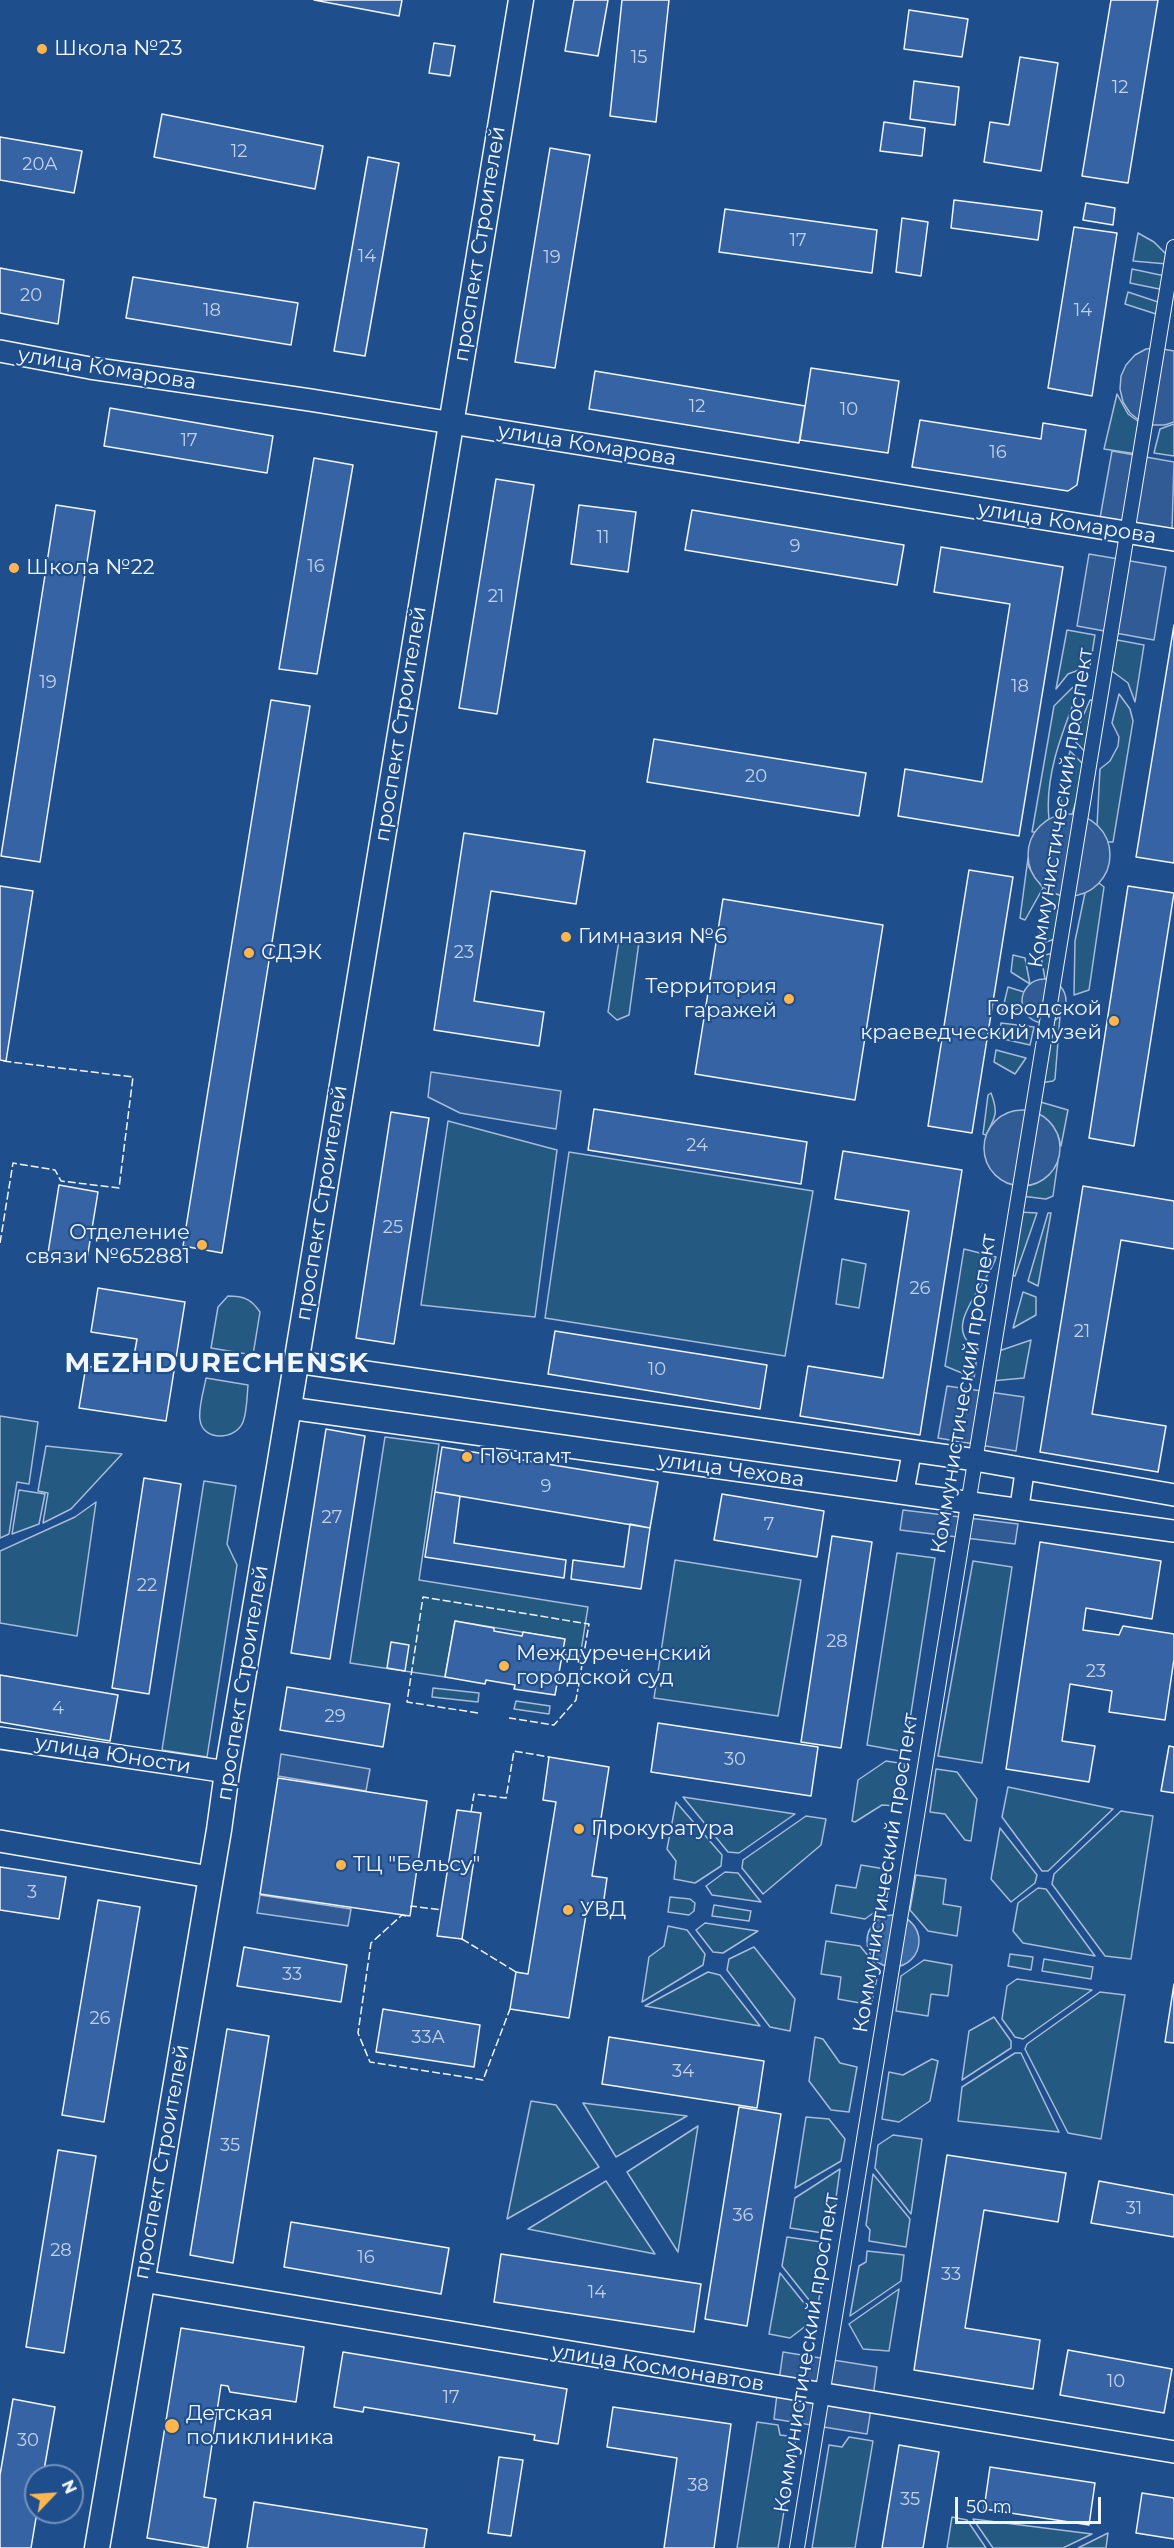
<!DOCTYPE html>
<html>
<head>
<meta charset="utf-8">
<style>
  body { margin:0 }
  #map { position:relative; width:1174px; height:2548px; overflow:hidden; background:#1f4e8c; font-family:Montserrat,sans-serif }
  canvas { display:block }
  .north { position:absolute; left:24px; top:2464px; width:60px; height:60px; box-sizing:border-box; background:#1f4e8c; border:2px solid #7391ba; border-radius:50%; rotate:65deg; font-size:16px; font-weight:700; line-height:24px; text-align:center; color:#f2f6ff }
  .north::after { content:''; display:block; margin:auto; width:21px; height:27px; background:#ffb74d; clip-path:polygon(50% 0,100% 100%,50% 72%,0 100%) }
  .scale { position:absolute; left:955px; top:2497px; width:146px; height:27px; box-sizing:border-box; border:3px solid #f2f6ff; border-top:0; padding-left:8px; font-size:18px; line-height:21px; white-space:nowrap; color:#f2f6ff; -webkit-text-stroke:4px #1f4e8c; paint-order:stroke }
</style>
</head>
<body>
<div id="map">
<canvas width="1174" height="2548"></canvas>
<div class="north">N</div>
<div class="scale">50 m</div>
</div>
<script>
const ctx = document.querySelector('canvas').getContext('2d');
ctx.lineJoin = 'round';
function fill(path, color) { ctx.fillStyle = color; ctx.fill(path, 'evenodd'); }
function strokePath(path, color, width, dash) { ctx.strokeStyle = color; ctx.lineWidth = width; ctx.lineCap = dash ? 'butt' : 'round'; ctx.setLineDash(dash || []); ctx.stroke(path); }
function label(font, color, halo, rows, align = 'center') {
  ctx.font = font + ' Montserrat,sans-serif'; ctx.lineWidth = 4.5; ctx.setLineDash([]); ctx.textBaseline = 'middle'; ctx.strokeStyle = halo; ctx.fillStyle = color; for (const [text, x, y, turn = 0] of rows) {
    ctx.save(); ctx.translate(x, y); ctx.rotate((+turn || 0) * Math.PI / 180); ctx.textAlign = isNaN(turn) ? turn : align; if (halo) ctx.strokeText(text, 0, 0); ctx.fillText(text, 0, 0); ctx.restore();
  }
}
const green = new Path2D(`
  M1138 233 1154 242 1169 257 1167 264 1133 261Z
  M1132 269 1165 276 1164 290 1130 283Z
  M1128 292 1161 303 1156 314 1125 304Z
  M1117 394 1128 414 1142 424 1137 454 1104 449Z
  M1174 424V456L1154 453 1160 429Z
  M1067 630 1095 635 1090 666 1068 674 1056 689Z
  M1112 639 1144 645 1135 702 1128 683 1108 668Z
  M1081 684C1065 726 1044 773 1049 819L1035 832H1032L1054 706 1072 688Z
  M1119 694 1130 709 1133 721 1113 842H1107L1097 826 1100 769 1110 761 1118 746 1119 737 1112 723Z
  M1090 700 1103 702 1088 755 1073 739Z
  M1070 751 1086 767 1072 815 1060 816 1062 783Z
  M1028 858 1029 867 1043 888 1025 920 1020 918Z
  M1099 883 1104 887 1089 990 1074 995 1075 941 1085 893Z
  M1048 891 1062 896V937L1039 944 1040 925Z
  M631 935 639 942 629 1015 617 1020 608 1012 619 940Z
  M1062 951 1050 979H1045L1041 956Z
  M1013 955 1025 958 1030 984 1011 972Z
  M1008 987 1024 992 1023 1007 1002 1012Z
  M1060 1016 1055 1079 1053 1081 1040 1083 1049 1022Z
  M1001 1023 1034 1027 1030 1045 999 1038Z
  M996 1050 1026 1058 1015 1074 994 1062Z
  M991 1093C999 1114 995 1117 986 1135L983 1134 988 1095Z
  M1037 1101 1068 1110 1061 1146 1058 1135 1032 1111Z
  M448 1121 557 1150 535 1317 421 1305Z
  M569 1152 813 1191 785 1356 545 1318Z
  M1058 1161 1053 1196 1046 1199 1021 1196 1020 1187C1037 1185 1050 1177 1058 1161Z
  M1019 1212 1037 1213 1015 1276 1002 1272Z
  M1048 1213H1051L1038 1286 1028 1281Z
  M964 1249 996 1257C989 1284 937 1329 978 1349L974 1378 945 1366Z
  M842 1259 866 1264 859 1308 836 1304Z
  M1023 1292 1036 1297V1315L1013 1328Z
  M228 1296C244 1296 251 1299 260 1312L253 1355 211 1348 218 1307Z
  M1031 1340 1024 1378 991 1381 996 1352Z
  M206 1378 248 1385C247 1396 247 1412 243 1422 236 1440 203 1442 200 1420 198 1408 204 1390 206 1378Z
  M0 1416 38 1422 29 1484 17 1482 9 1534 0 1538Z
  M385 1437 439 1444 419 1580 588 1607 580 1657 562 1654 564 1639 455 1621 445 1677 350 1663Z
  M46 1446 122 1454 71 1509 43 1523 48 1493 38 1491Z
  M204 1481 236 1486 227 1544 237 1565 207 1757 162 1750Z
  M19 1490 45 1494 39 1524 12 1534Z
  M96 1502 77 1636 0 1623V1551L75 1517Z
  M897 1553 935 1558 905 1752 867 1745Z
  M675 1560 801 1580 778 1716 654 1698Z
  M973 1561 1012 1567 982 1763 938 1756Z
  M433 1688 479 1693 478 1702 432 1697Z
  M516 1701 550 1706 549 1714 514 1709Z
  M886 1761 905 1764 899 1806 882 1805 855 1822 852 1821 858 1780Z
  M936 1769 957 1772 977 1799 971 1841 965 1840 945 1814 930 1812Z
  M1008 1787 1113 1809 1048 1871H1042L1002 1817Z
  M683 1797 795 1814 739 1853 728 1852Z
  M676 1802 722 1855 721 1866 695 1883 674 1879 676 1861 667 1849Z
  M1121 1811 1153 1816 1131 1959 1105 1956 1052 1884 1054 1874Z
  M806 1816 826 1819 821 1845 763 1894 742 1868 743 1860Z
  M1000 1828 1037 1875 1035 1883 1011 1902 991 1879Z
  M861 1865 891 1870 886 1904 865 1919 831 1913 836 1885 856 1888Z
  M725 1872 738 1873 761 1902 712 1895 706 1886Z
  M916 1875 946 1879 943 1904 961 1907 957 1936 928 1931 910 1910Z
  M1038 1888 1046 1889 1095 1956 1023 1943 1013 1931 1018 1903Z
  M670 1897 690 1899 695 1903 694 1911 689 1915 668 1912Z
  M714 1905 751 1911 749 1921 712 1916Z
  M705 1923 758 1931 723 1953 713 1952 696 1930Z
  M668 1926 687 1930 705 1954 703 1965 642 2002 649 1957 664 1946Z
  M826 1941 860 1946 879 1969 871 2005 838 1999 841 1977 821 1974Z
  M754 1947 795 1999 790 2031 770 2027 727 1970 729 1959Z
  M1010 1954 1033 1957 1031 1970 1008 1966Z
  M1044 1959 1093 1967 1091 1979 1042 1971Z
  M924 1960 952 1965 948 1996 931 1994 928 2016 896 2011 901 1976Z
  M708 1972 720 1975 760 2026 645 2006Z
  M1017 1979 1092 1990 1023 2039 1015 2037 1002 2019 1007 1986Z
  M1100 1992 1125 1995 1101 2139 1068 2133 1025 2049 1027 2044Z
  M994 2017 1011 2041V2048L962 2080 969 2031Z
  M815 2037 823 2039 840 2063 857 2067 849 2112 831 2110 809 2081Z
  M1015 2053H1021L1059 2132 958 2121 962 2087Z
  M932 2059 938 2061 930 2101 899 2122 882 2119 889 2072 903 2075Z
  M531 2101 556 2105 599 2167 507 2219Z
  M583 2103 687 2116 616 2157Z
  M806 2117 829 2119 845 2139 841 2161 795 2188Z
  M698 2126 678 2252 627 2172Z
  M893 2135 922 2139 911 2214 875 2168 878 2145Z
  M840 2169 833 2219 825 2222 823 2233 790 2228 795 2198Z
  M873 2174 910 2219 906 2247 869 2241 870 2230 866 2225Z
  M606 2181 655 2254 528 2229Z
  M787 2237 821 2242 819 2254 826 2259 817 2310 782 2266Z
  M867 2251 904 2255 901 2281 850 2316 859 2266 866 2262Z
  M780 2273 816 2318 790 2338 769 2334Z
  M899 2289 889 2351 863 2349 849 2324Z
  M757 2422 778 2425 780 2435 796 2437 778 2548H737Z
  M849 2437 873 2441 855 2548H812L829 2445 842 2447Z
  M952 2517 967 2520 986 2548H947Z
  M973 2519 1092 2534 1063 2548H993Z
  M1108 2533 1106 2548H1078Z`);
const parking = new Path2D(`
  M1157 348 1174 351V422L1165 425H1152L1140 421 1130 413 1123 402 1120 389 1121 376 1126 365 1135 355 1146 349Z
  M1112 451 1174 462 1172 530 1100 518Z
  M1089 554 1166 567 1154 640 1077 626Z
  M1028 855a41 41 0 1 1 82 0a41 41 0 1 1-82 0Z
  M1022 1001a22 22 0 1 1 44 0a22 22 0 1 1-44 0Z
  M431 1072 561 1091 556 1129 460 1113 428 1097Z
  M984 1148a38 38 0 1 1 76 0a38 38 0 1 1-76 0Z
  M947 1386 1024 1397 1016 1451 938 1438Z
  M903 1510 1018 1524 1015 1544 900 1530Z
  M281 1754 370 1769 366 1791 278 1776Z
  M260 1895 351 1909 348 1926 257 1913Z
  M783 2352 877 2367 873 2397 779 2381Z
  M777 2394 871 2409 867 2434 774 2419Z`);
const water = new Path2D(`
  M867 1941a26 26 0 1 1 52 0a26 26 0 1 1-52 0Z`);
const building = new Path2D(`
  M314 0H402L399 16Z
  M574 0H608L598 56 565 51Z
  M622 0H669L656 122 610 116Z
  M1111 0H1158L1128 183 1082 176Z
  M909 10 968 19 962 57 904 49Z
  M434 43 455 46 450 76 429 73Z
  M1020 57 1058 63 1041 171 984 162 990 122 1009 125Z
  M914 81 959 87 955 125 910 119Z
  M162 114 323 146 315 189 154 157Z
  M884 122 925 128 922 156 880 151Z
  M0 137 82 151 74 193 0 180Z
  M550 148 590 155 555 368 515 362Z
  M368 157 399 163 365 356 334 351Z
  M954 200 1042 211 1038 240 951 228Z
  M1086 203 1115 208 1113 225 1083 220Z
  M725 209 877 230 872 273 719 252Z
  M902 218 928 222 921 276 896 272Z
  M1074 227 1117 233 1092 396 1048 388Z
  M0 268 64 280 58 324 0 313Z
  M133 277 298 303 291 345 126 318Z
  M811 368 899 381 888 453 800 440Z
  M595 371 805 406 799 443 589 409Z
  M110 408 273 436 267 473 104 446Z
  M920 420 1041 439 1043 423 1086 430 1077 485 1068 491 912 467Z
  M314 458 353 465 317 674 279 669Z
  M496 479 534 485 497 714 459 708Z
  M56 505 95 511 40 862 1 856Z
  M579 505 636 512 628 572 571 564Z
  M692 510 904 545 897 585 685 550Z
  M941 547 1063 567 1019 836 898 816 905 769 982 782 1010 604 934 592Z
  M1174 625V863L1136 857Z
  M271 700 310 706 222 1253 183 1246Z
  M654 739 866 773 859 816 647 782Z
  M464 833 585 851 576 904 491 891 474 1001 544 1012 539 1046 434 1030Z
  M969 870 1013 877 972 1133 928 1126Z
  M0 886 33 891 6 1061 0 1060Z
  M1128 886 1174 893 1134 1146 1089 1138Z
  M723 899 883 925 855 1100 695 1074Z
  M594 1109 807 1142 801 1184 588 1150Z
  M391 1112 429 1118 394 1344 356 1338Z
  M843 1151 962 1170 920 1435 800 1416 808 1366 883 1378 909 1211 835 1199Z
  M59 1185 98 1192 87 1259 48 1253Z
  M1083 1186 1174 1201V1249L1121 1240 1092 1414 1166 1426 1158 1472 1040 1452Z
  M98 1288 185 1302 166 1421 79 1408 86 1366 131 1373 137 1339 91 1332Z
  M555 1331 767 1365 760 1409 548 1374Z
  M326 1429 365 1436 330 1659 291 1653Z
  M442 1447 658 1482 650 1528 435 1492Z
  M144 1478 181 1484 149 1694 112 1688Z
  M435 1492 460 1496 454 1543 566 1560 564 1578 425 1557Z
  M722 1494 824 1511 817 1557 714 1540Z
  M630 1524 650 1528 641 1589 571 1579 573 1560 624 1567Z
  M832 1536 872 1542 841 1748 801 1742Z
  M1040 1542 1161 1561 1152 1619 1086 1608 1083 1630 1119 1635 1123 1626 1174 1634V1659L1165 1720 1109 1712 1112 1691 1070 1684 1062 1741 1095 1746 1089 1782 1006 1769Z
  M455 1621 494 1628V1631L522 1636 523 1632 565 1639 555 1695 514 1689 515 1685 486 1680 485 1684 445 1677Z
  M391 1642 409 1645 405 1671 387 1668Z
  M0 1675 118 1695 110 1741 0 1722Z
  M287 1687 390 1704 383 1747 280 1730Z
  M658 1723 818 1747 811 1796 651 1772Z
  M1169 1746 1174 1747V1793L1161 1791Z
  M549 1757 609 1767 592 1876 607 1878 603 1906 588 1903 569 2018 510 2009 516 1972 528 1974 556 1802 543 1800Z
  M278 1778 427 1801 410 1916 260 1894Z
  M457 1810 481 1813 462 1939 437 1936Z
  M0 1867 66 1877 59 1919 0 1910Z
  M98 1900 140 1907 104 2122 62 2115Z
  M244 1947 347 1965 341 2002 237 1986Z
  M1174 1984V2043L1165 2042Z
  M383 2009 480 2025 474 2067 376 2052Z
  M227 2029 269 2036 233 2263 190 2255Z
  M609 2037 764 2061 757 2108 602 2084Z
  M739 2107 781 2114 747 2326 705 2319Z
  M58 2150 96 2156 64 2353 26 2347Z
  M947 2155 1066 2173 1058 2222 984 2210 965 2328 1040 2340 1033 2389 914 2370Z
  M1099 2181 1174 2195V2237L1091 2223Z
  M291 2222 449 2248 441 2294 284 2267Z
  M501 2254 701 2284 694 2332 494 2302Z
  M181 2328 304 2347 296 2402 230 2392 228 2386 221 2385 204 2497 216 2499 208 2548 147 2538Z
  M1068 2350 1172 2369 1164 2413 1060 2395Z
  M343 2352 567 2389 558 2444 534 2440 535 2435 364 2407 363 2412 334 2407Z
  M13 2399 55 2407 43 2476H36L37 2512 31 2548H0V2475Z
  M613 2407 731 2424 714 2548H664L677 2458 607 2447Z
  M899 2445 939 2452 923 2548H882Z
  M499 2457 523 2460 511 2536 488 2533Z
  M990 2467 1095 2483 1089 2525 984 2509Z
  M1142 2493 1174 2498V2539L1136 2533Z
  M254 2502 427 2529 424 2548H247Z`);
const pedestrian = new Path2D(`
  M797 2548 1174 247`);
const minor = new Path2D(`
  M904 1494 912 1451
  M1019 1510 1025 1469`);
const tertiary = new Path2D(`
  M0 351 90 368 310 400 1174 540
  M296 1362 969 1459 1174 1495
  M289 1408 1174 1531
  M0 1738 227 1772
  M0 1841 210 1877
  M142 2281 1174 2452`);
const secondary = new Path2D(`
  M97 2548 219 1830 227 1772 279 1467 521 0`);
const fence = new Path2D(`
  M0 1243 13 1163 55 1170 61 1181 119 1188 133 1077 3 1061
  M478 1713 407 1702 423 1597 589 1624 576 1700 554 1725 509 1718
  M471 1812 474 1794 506 1798 514 1751 549 1757
  M411 1908V1906L442 1910
  M406 1916 402 1915 371 1943 358 2033 370 2062 483 2080 510 2009
  M462 1939 516 1972`);
const markers = [
  [42,49,6,"#ffb74d"],
  [14,568,6,"#ffb74d"],
  [566,937,6,"#ffb74d"],
  [249,953,6,"#ffb74d"],
  [789,999,6,"#ffb74d"],
  [1114,1021,6,"#ffb74d"],
  [202,1245,6,"#ffb74d"],
  [467,1457,6,"#ffb74d"],
  [504,1666,6,"#ffb74d"],
  [579,1829,6,"#ffb74d"],
  [341,1865,6,"#ffb74d"],
  [568,1910,6,"#ffb74d"],
  [172,2426,8,"#ffb74d"]
];
const numberNames = [
  ["15",639,58],
  ["12",1120,88],
  ["12",239,152],
  ["20А",40,165],
  ["17",798,241],
  ["14",367,257],
  ["19",552,258],
  ["20",31,296],
  ["18",212,311],
  ["14",1083,311],
  ["12",697,407],
  ["10",849,410],
  ["17",189,441],
  ["16",998,453],
  ["11",603,538],
  ["9",795,547],
  ["16",316,567],
  ["21",496,597],
  ["19",48,683],
  ["18",1020,687],
  ["20",756,777],
  ["23",464,953],
  ["24",697,1146],
  ["25",393,1228],
  ["26",920,1289],
  ["21",1082,1332],
  ["10",657,1370],
  ["9",546,1487],
  ["27",332,1518],
  ["7",769,1525],
  ["22",147,1586],
  ["28",837,1642],
  ["23",1096,1672],
  ["4",58,1709],
  ["29",335,1717],
  ["30",735,1760],
  ["3",32,1893],
  ["33",292,1975],
  ["26",100,2019],
  ["33А",428,2038],
  ["34",683,2072],
  ["35",230,2146],
  ["31",1134,2209],
  ["36",743,2216],
  ["28",61,2251],
  ["16",366,2258],
  ["33",951,2275],
  ["14",597,2293],
  ["10",1116,2382],
  ["17",451,2398],
  ["30",28,2441],
  ["38",698,2486],
  ["35",910,2500]
];
const poiNames = [
  ["Школа №23",54,49],
  ["Школа №22",26,568],
  ["Гимназия №6",578,937],
  ["СДЭК",261,953],
  ["Территория",777,987,"right"],
  ["гаражей",777,1011,"right"],
  ["Городской",1102,1009,"right"],
  ["краеведческий музей",1102,1033,"right"],
  ["Отделение",190,1233,"right"],
  ["связи №652881",190,1257,"right"],
  ["Почтамт",479,1457],
  ["Междуреченский",516,1654],
  ["городской суд",516,1678],
  ["Прокуратура",591,1829],
  ["ТЦ \"Бельсу\"",353,1865],
  ["УВД",580,1910],
  ["Детская",186,2414],
  ["поликлиника",186,2438]
];
const streetNames = [
  ["проспект Строителей",480,244,-81],
  ["улица Комарова",107,369,9],
  ["улица Комарова",587,445,9],
  ["улица Комарова",1067,523,9],
  ["проспект Строителей",401,724,-81],
  ["Коммунистический проспект",1061,808,-81],
  ["проспект Строителей",322,1203,-81],
  ["Коммунистический проспект",964,1394,-81],
  ["улица Чехова",731,1470,8],
  ["проспект Строителей",243,1683,-81],
  ["улица Юности",113,1755,9],
  ["Коммунистический проспект",886,1873,-81],
  ["проспект Строителей",162,2162,-80],
  ["Коммунистический проспект",807,2353,-81],
  ["улица Космонавтов",658,2368,9]
];
const districtNames = [
  ["MEZHDURECHENSK",217,1364]
];
fill(green, '#245a82');
strokePath(green, '#a8bbd7', 1.5);
fill(parking, '#305b95');
strokePath(parking, '#a8bbd7', 1.5);
fill(water, '#3b69a3');
strokePath(water, '#a8bbd7', 1.5);
fill(building, '#3563a3');
strokePath(building, '#f2f6ff', 1.5);
strokePath(pedestrian, '#f2f6ff', 16);
strokePath(minor, '#f2f6ff', 21);
strokePath(tertiary, '#f2f6ff', 24);
strokePath(secondary, '#f2f6ff', 27);
strokePath(pedestrian, '#1f4e8c', 14);
strokePath(minor, '#1f4e8c', 18);
strokePath(tertiary, '#1f4e8c', 21);
strokePath(secondary, '#1f4e8c', 24);
strokePath(fence, '#f2f6ff', 1.5, [8, 3]);
for (const [x, y, r, color] of markers) { const dot = new Path2D(); dot.arc(x, y, r, 0, 2 * Math.PI); ctx.fillStyle = color; ctx.fill(dot); strokePath(dot, '#1f4e8c', 2); }
label('18px', '#c3d1e8', null, numberNames);
label('21px', '#f2f6ff', '#1f4e8c', poiNames, 'left');
label('21px', '#f2f6ff', '#1f4e8c', streetNames);
ctx.letterSpacing = '1.5px';
label('bold 27px', '#f2f6ff', '#1f4e8c', districtNames);
ctx.letterSpacing = '0px';
</script>
</body>
</html>
